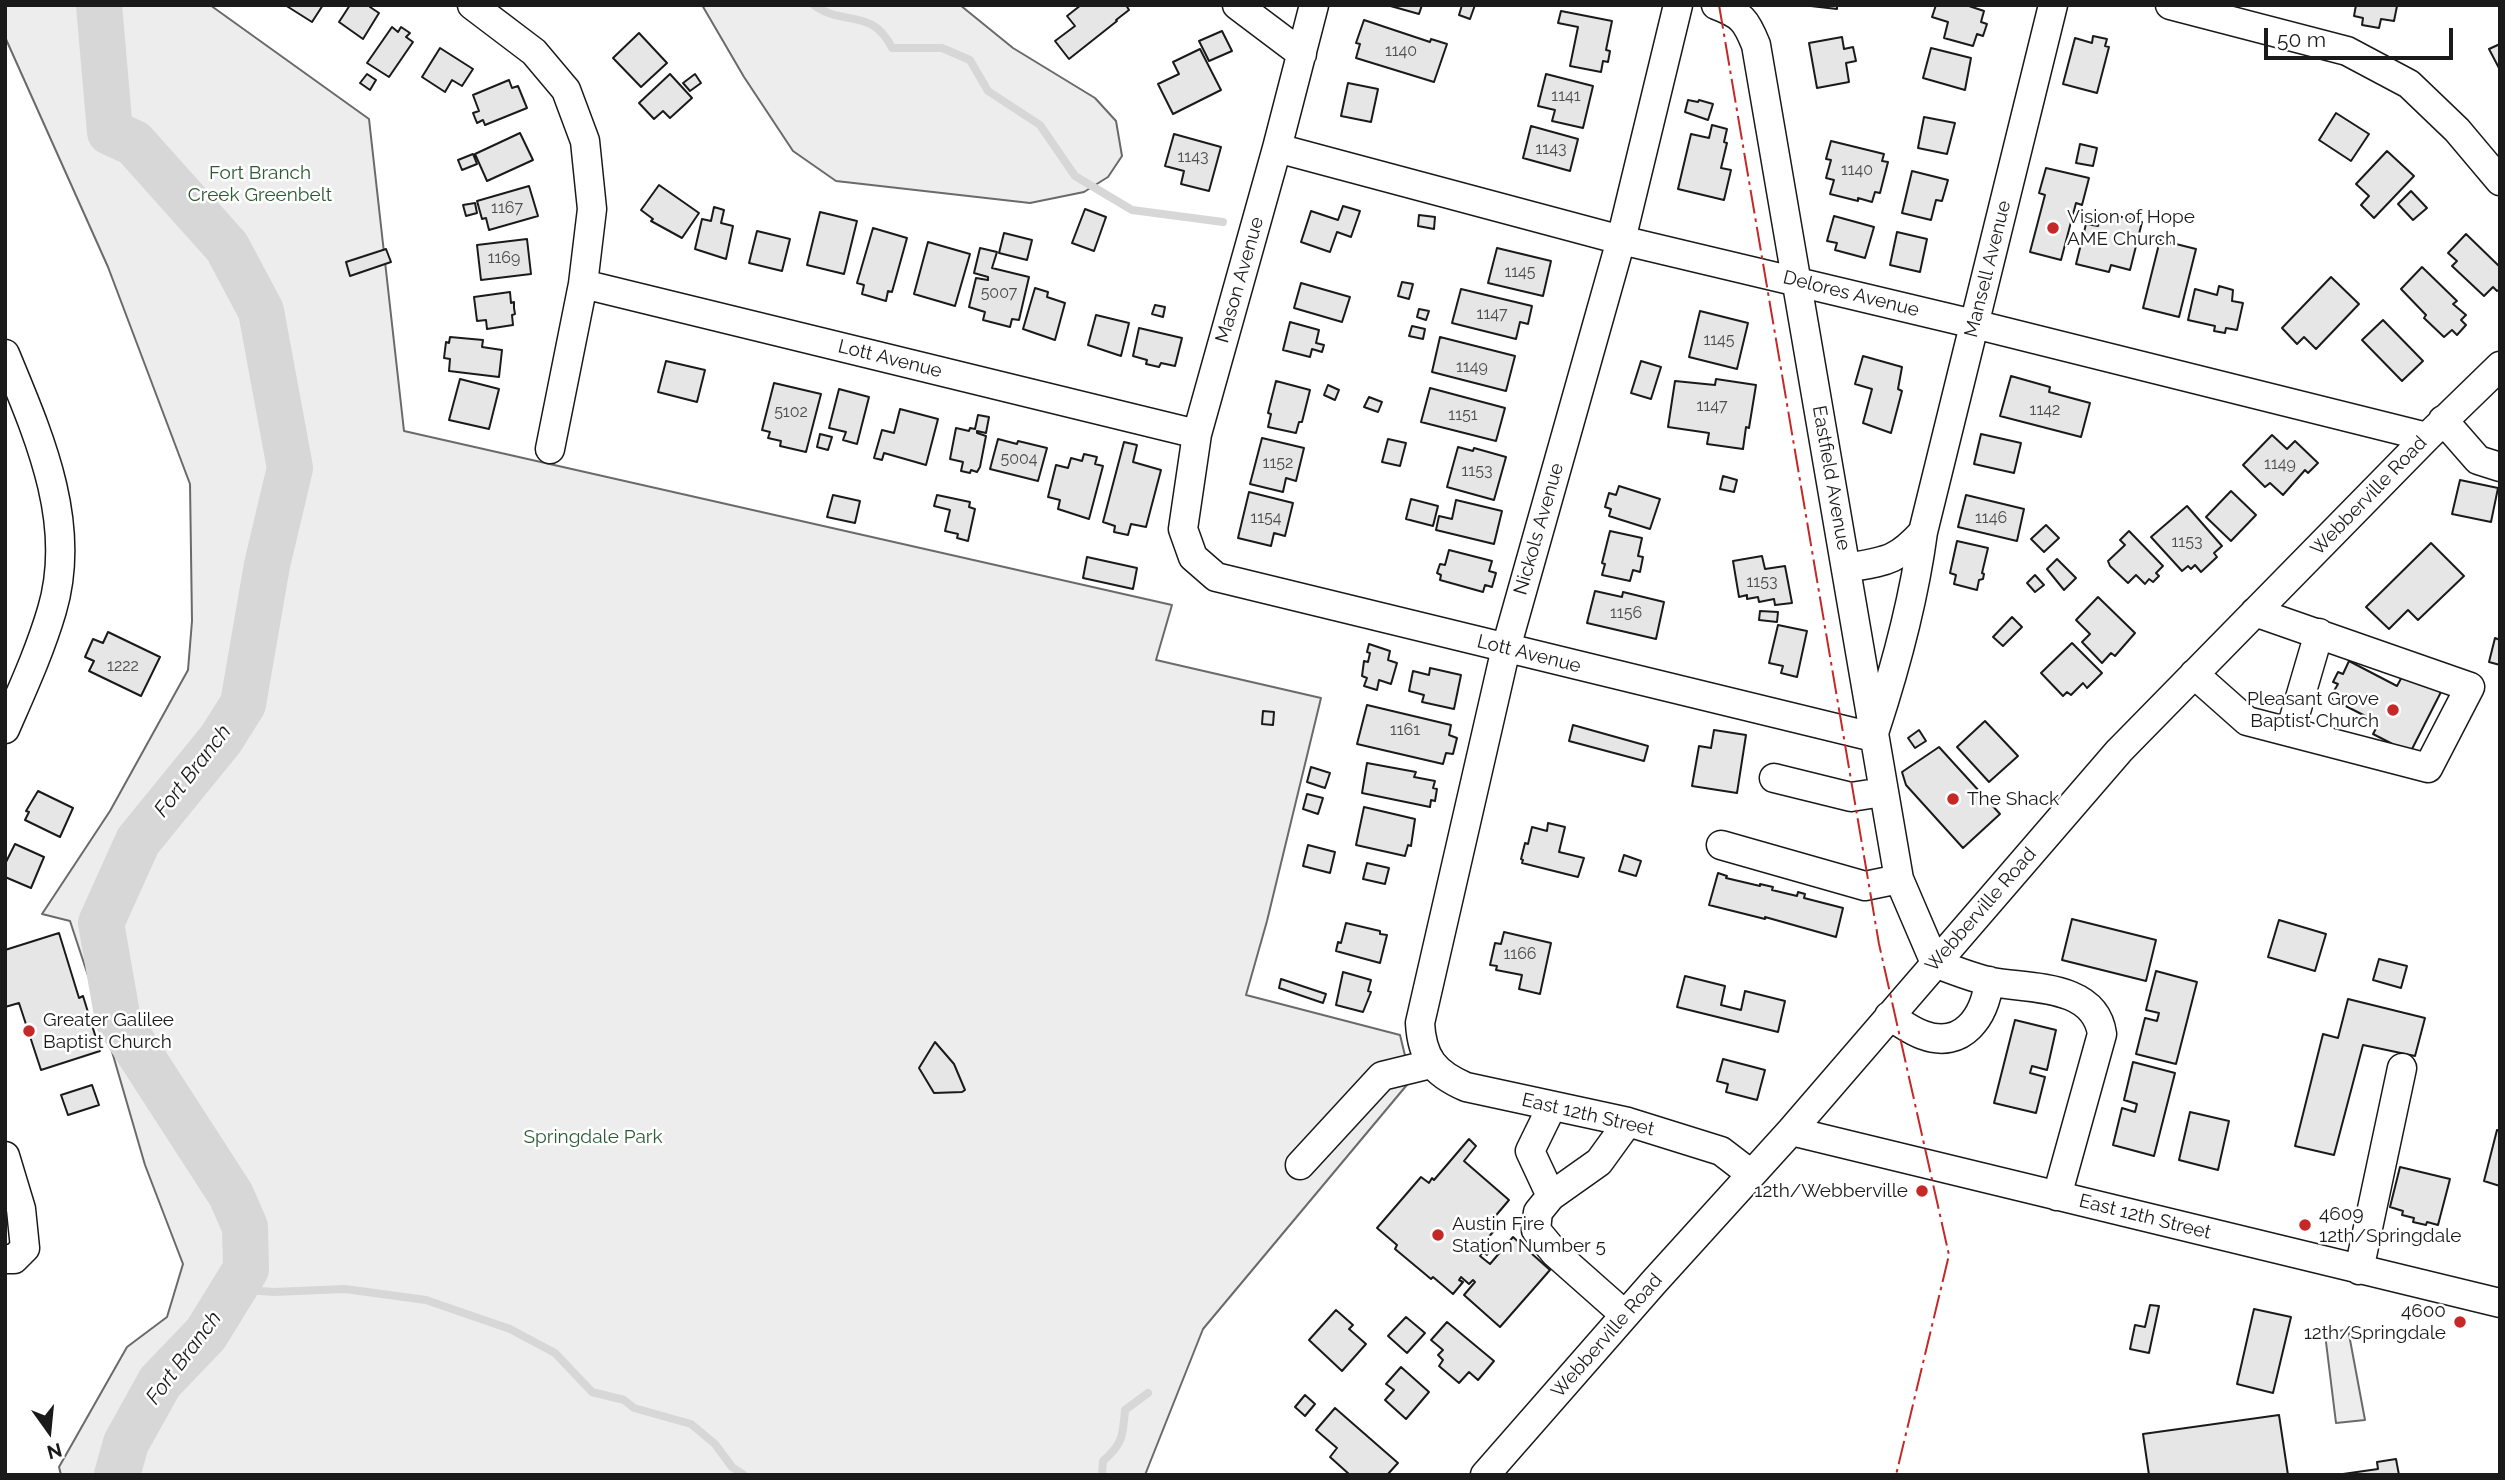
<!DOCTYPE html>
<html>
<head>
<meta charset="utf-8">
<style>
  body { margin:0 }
  #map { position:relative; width:2505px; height:1480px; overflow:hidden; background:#fff; font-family:Raleway,sans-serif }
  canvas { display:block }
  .frame { position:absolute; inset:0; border:7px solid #1a1a1a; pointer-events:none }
  .north { position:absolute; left:14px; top:1396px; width:70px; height:70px; -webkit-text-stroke:5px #fff; paint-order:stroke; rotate:165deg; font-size:19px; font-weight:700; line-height:28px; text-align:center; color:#1a1a1a }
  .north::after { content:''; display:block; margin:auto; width:24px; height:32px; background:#1a1a1a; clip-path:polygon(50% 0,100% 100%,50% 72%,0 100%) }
  .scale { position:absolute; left:2264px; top:28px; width:189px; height:32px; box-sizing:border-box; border:4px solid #1a1a1a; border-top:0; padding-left:9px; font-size:21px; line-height:24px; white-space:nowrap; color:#1a1a1a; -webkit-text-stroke:5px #fff; paint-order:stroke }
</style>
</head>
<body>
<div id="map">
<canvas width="2505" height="1480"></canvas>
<div class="frame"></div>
<div class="north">N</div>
<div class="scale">50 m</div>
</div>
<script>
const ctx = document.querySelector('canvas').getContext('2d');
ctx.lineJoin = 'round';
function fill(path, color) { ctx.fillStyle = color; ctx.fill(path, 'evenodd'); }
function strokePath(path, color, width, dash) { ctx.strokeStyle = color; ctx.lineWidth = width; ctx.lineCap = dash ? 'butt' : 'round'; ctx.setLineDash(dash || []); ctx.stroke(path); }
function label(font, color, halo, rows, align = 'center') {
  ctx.font = font + ' Raleway,sans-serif'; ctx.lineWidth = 5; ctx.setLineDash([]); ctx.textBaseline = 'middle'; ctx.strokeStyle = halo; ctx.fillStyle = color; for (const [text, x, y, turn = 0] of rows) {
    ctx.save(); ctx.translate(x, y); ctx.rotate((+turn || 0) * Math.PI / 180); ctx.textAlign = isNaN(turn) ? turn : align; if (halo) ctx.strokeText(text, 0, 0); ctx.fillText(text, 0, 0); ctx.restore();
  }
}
const built = new Path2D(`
  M5 5H210L369 119 404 431 1172 605 1156 660 1321 698 1267 921 1246 995 1400 1035 1411 1080 1203 1329 1145 1475H61L59 1467 127 1347 167 1317 183 1264 145 1165 104 1024 70 921 42 914 110 811 188 670 192 621 190 484 108 267 5 37Z
  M702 5H960L1013 48 1095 98 1116 121 1122 156 1108 177 1084 192 1030 203 836 181 793 151 744 77Z
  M2348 1329 2365 1420 2336 1423 2325 1334Z`);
const stream = new Path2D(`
  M814 5C843 27 872 7 892 48H942L970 60 988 91 1040 125 1075 176 1132 210 1223 222
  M233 1289 274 1292 345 1289 426 1300 510 1329 555 1353 592 1392 624 1400 634 1408 691 1424 715 1444 732 1467 744 1475
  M1102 1475 1103 1461C1123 1444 1123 1435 1125 1410L1148 1393`);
const river = new Path2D(`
  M99 5 110 132 134 143 227 247 261 311 290 468 267 565 243 704 221 739 138 841 101 923 118 1020 231 1195 245 1227 246 1269 206 1334 160 1382 126 1443 117 1475`);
const building = new Path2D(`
  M285 5H323L312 22Z
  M350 5H372L370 7 379 13 363 39 339 22Z
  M1081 5H1126L1129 10 1116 20 1117 21 1069 59 1055 41 1075 26 1067 16Z
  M1387 5H1422L1419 14Z
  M1462 5H1475L1470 19 1459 15Z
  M1802 5H1837V9Z
  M1936 5H1966L1984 11 1981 22 1987 24 1983 36 1977 34 1973 46 1944 38 1948 22 1932 17Z
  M2356 5 2397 6 2394 21 2381 19 2379 28 2362 25 2363 18 2354 16Z
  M1561 11 1612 21 1606 50 1610 51 1608 62 1603 61 1601 72 1570 66 1578 27 1558 23Z
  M1364 20 1430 42 1431 39 1447 44 1434 82 1356 58 1360 44 1356 43Z
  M392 27 398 32 401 27 410 33 406 37 413 42 389 77 367 63Z
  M1222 31 1232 51 1209 61 1199 41Z
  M639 33 667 63 641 87 613 58Z
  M2093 36 2107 39 2105 46 2109 47 2097 93 2063 84 2075 38 2092 43Z
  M1842 37 1844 49 1853 47 1856 61 1846 63 1849 82 1817 88 1809 43Z
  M2500 44V70L2489 49Z
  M440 48 473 69 462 86 452 80 445 92 422 77Z
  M1931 48 1971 58 1965 90 1923 78Z
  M1200 49 1221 90 1173 114 1158 84 1179 74 1173 62Z
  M367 74 376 80 370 90 360 83Z
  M670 74 692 98 670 118 663 111 654 119 639 103Z
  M695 74 701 83 690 91 683 83Z
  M1546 74 1593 86 1583 128 1552 121 1555 110 1538 106Z
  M509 80 512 88 518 86 527 108 485 125 483 120 477 123 473 113 479 111 473 95Z
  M1348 83 1378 89 1371 122 1341 116Z
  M1688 100 1698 102 1699 100 1713 104 1708 120 1685 112Z
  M2336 113 2369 134 2351 161 2319 140Z
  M1924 117 1955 123 1947 154 1918 148Z
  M1712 125 1727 129 1724 142 1727 143 1721 168 1731 170 1724 200 1678 189 1691 134 1709 138Z
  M1531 126 1578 139 1570 171 1523 158Z
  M520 133 533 160 487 181 475 154Z
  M1174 134 1221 147 1209 191 1181 184 1184 171 1165 166Z
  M1831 141 1884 154 1882 161 1888 162 1880 193 1875 192 1872 202 1858 198V201L1830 194 1834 180 1826 178 1831 160 1826 159Z
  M2080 144 2097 148 2093 166 2076 163Z
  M2387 151 2414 176 2374 218 2361 205 2369 196 2356 184Z
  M473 154 477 164 462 170 458 160Z
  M2046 168 2089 178 2082 205 2076 203 2061 260 2030 252 2045 195 2039 193Z
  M1912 171 1948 180 1942 201 1936 200 1931 220 1902 213Z
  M659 185 699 213 682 238 651 221 653 219 641 210Z
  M529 186 538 216 489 230 486 218 482 219 477 201Z
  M2411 191 2427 208 2413 220 2398 204Z
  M475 203 477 213 466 216 463 205Z
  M1343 206 1360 211 1351 237 1337 232 1330 252 1301 242 1311 211 1338 220Z
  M714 207 724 210 721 223 733 226 726 259 695 249 702 219 711 221Z
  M1085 209 1106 217 1094 251 1072 243Z
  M820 212 857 221 844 274 807 265Z
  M2102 212 2142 222 2130 270 2111 265 2109 272 2076 264 2086 224 2098 226Z
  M1419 215 1435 217 1434 229 1418 226Z
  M1834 216 1874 227 1865 258 1835 250 1837 243 1827 241Z
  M873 228 907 238 892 292 888 291 886 301 862 294 864 285 857 283Z
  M757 231 790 239 782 271 749 263Z
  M1897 232 1927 239 1920 272 1890 265Z
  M1004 233 1032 240 1027 260 999 253Z
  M2466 234 2500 267V289L2497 291 2493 287 2484 296 2452 266 2457 261 2448 253Z
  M527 239 531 274 481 280 477 245Z
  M2160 240 2196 249 2179 317 2143 308Z
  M928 242 970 254 955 306 914 294Z
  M980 248 997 252 992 268 1029 277 1019 320 1012 319 1010 327 983 320 985 312 969 307 976 278 988 280V277L974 273Z
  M1497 248 1551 261 1543 296 1488 283Z
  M386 249 391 262 350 276 346 262Z
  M2422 267 2457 301 2453 304 2466 315 2461 320 2466 325 2457 335 2452 330 2444 337 2424 318 2426 315 2401 289Z
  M2331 277 2359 304 2316 349 2304 337 2297 344 2282 328Z
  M1402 282 1413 284 1409 299 1398 296Z
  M1301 283 1350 297 1342 322 1294 308Z
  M2219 286 2233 290 2232 301 2243 303 2237 330 2226 328 2225 333 2214 331 2215 326 2188 320 2195 289 2217 295Z
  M1035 288 1048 292 1047 297 1065 303 1055 340 1023 329Z
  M1461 289 1532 306 1528 324 1520 322 1516 339 1452 323Z
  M510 292 511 303 514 302V308L515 314 512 315 513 325 487 329 486 320 477 321 474 297Z
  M1155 305 1165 307 1163 317 1152 314Z
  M1419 309 1429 311 1426 320 1417 317Z
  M1700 311 1748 323 1737 369 1689 357Z
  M1096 315 1129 323 1121 356 1088 345Z
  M2383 320 2423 361 2402 381 2362 340Z
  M1290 322 1319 330 1316 343 1324 345 1322 352 1312 349 1310 357 1283 350Z
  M1412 326 1425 329 1423 339 1409 336Z
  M1139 328 1182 338 1175 366 1161 363 1159 367 1146 364 1147 360 1133 356Z
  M450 337 483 340 482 347 502 350 499 377 449 371 450 359 444 358 446 342 449 343Z
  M1440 337 1515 356 1506 391 1432 372Z
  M1863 356 1902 367 1898 389 1902 391 1891 433 1863 423 1872 389 1855 384Z
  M666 361 705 370 697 402 658 392Z
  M1641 361 1661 367 1651 399 1631 393Z
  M2011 376 2050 387 2049 392 2090 403 2081 437 2000 416Z
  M460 379 499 389 489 429 449 420Z
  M1716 379 1756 385 1749 428 1746 427 1743 449 1707 444 1709 433 1668 427 1675 381 1715 385Z
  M1276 381 1310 390 1302 422H1299L1296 433 1268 427 1271 414 1268 413Z
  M774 383 821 394 806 452 780 446 781 441 768 438 770 432 762 430Z
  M1328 385 1339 390 1335 400 1324 395Z
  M1430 388 1505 408 1496 441 1421 422Z
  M839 389 869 397 857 444 843 440 846 432 829 428Z
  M1369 397 1382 402 1378 412 1364 407Z
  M900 409 938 419 926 465 884 453 882 460 874 458 882 430 894 433Z
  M978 415 989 417 986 433 977 431V433L986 436 980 467 977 472 971 470 970 473 961 471 963 462 950 459 956 428 969 431 970 428 975 429Z
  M820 434 832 437 828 450 817 447Z
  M1981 434 2021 443 2014 473 1974 464Z
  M2272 435 2287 449 2295 441 2318 463 2308 473 2305 470 2283 495 2270 483 2265 487 2243 465Z
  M1262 438 1304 448 1296 481 1286 478 1283 492 1250 484Z
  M998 439 1017 444 1018 441 1047 448 1038 481 990 469Z
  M1388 439 1406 443 1400 466 1382 462Z
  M1124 442 1137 445 1133 462 1161 470 1146 527 1131 524 1128 535 1114 532 1115 526 1103 522Z
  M1458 447 1473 451 1474 448 1506 457 1494 500 1447 487Z
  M1084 454 1097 457 1095 464 1103 466 1089 519 1058 509 1060 500 1048 497 1056 465 1068 468 1071 458 1082 461Z
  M1723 476 1737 480 1734 492 1720 489Z
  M2460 480 2498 488 2491 522 2452 514Z
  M1619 486 1660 499 1650 529 1609 516 1611 509 1605 507 1609 493 1616 495Z
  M2231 491 2256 515 2231 541 2206 517Z
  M1249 492 1293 503 1285 536 1274 533 1271 546 1238 538Z
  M833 495 860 501 855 523 827 517Z
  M937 495 970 502 969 507 975 509 968 541 957 538 958 534 945 531 950 510 934 506Z
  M1966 495 2024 509 2017 541 1958 527Z
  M1411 499 1438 506 1433 526 1406 519Z
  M1456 500 1502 511 1494 544 1436 530 1439 516 1452 519Z
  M2187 506 2222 546 2214 553 2217 557 2201 572 2195 565 2191 569 2188 566 2182 571 2151 537Z
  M2046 525 2059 538 2044 552 2031 539Z
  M1610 531 1642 538 1638 556 1643 557 1640 572 1633 570 1630 581 1602 575 1605 564 1602 563Z
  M2129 531 2163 566 2156 573 2159 576 2153 582 2149 579 2145 584 2136 575 2128 583 2110 566 2108 561 2125 545 2120 540Z
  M1957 541 1988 548 1982 573 1984 574 1983 579 1979 580 1977 590 1954 584 1956 575 1950 573Z
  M2431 543 2464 576 2418 620 2408 610 2389 629 2366 607Z
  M1449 550 1492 561 1489 571 1496 573 1492 587 1485 585 1483 592 1440 580 1441 575 1437 573 1440 564 1445 565Z
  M1762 556 1765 569 1785 566 1792 603 1775 605 1774 599 1759 602 1758 597 1747 599V595L1739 597 1733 561Z
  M1087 557 1137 568 1133 589 1083 578Z
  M2057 559 2076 578 2064 590 2047 569Z
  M2035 575 2044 585 2035 592 2027 583Z
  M1595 591 1622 597 1623 592 1664 602 1656 639 1587 623Z
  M2098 597 2135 633 2115 656 2111 653 2102 663 2082 642 2090 634 2076 620Z
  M1760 611 1778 612 1777 622 1759 620Z
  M2012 617 2022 627 2003 646 1993 637Z
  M1778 625 1807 631 1797 677 1781 673 1783 666 1769 663Z
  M108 632 160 657 141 696 89 671 94 661 85 657 93 639 103 643Z
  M2495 638 2500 640V665L2489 662Z
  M2072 643 2102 673 2087 688 2083 683 2071 695 2067 692 2063 696 2041 673Z
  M1369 644 1390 651 1388 660 1397 663 1391 684 1379 680 1377 690 1364 686 1367 678 1362 676 1364 661 1368 662 1370 653 1367 652Z
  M2349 661 2397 686 2404 673 2441 692 2410 753 2373 734 2379 723 2330 698 2338 684 2333 682 2338 672 2343 674Z
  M1430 668 1461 675 1454 709 1422 702 1424 695 1409 691 1413 671 1429 675Z
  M1367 705 1451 725 1449 735 1457 738 1453 754 1446 753 1443 764 1357 744Z
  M1263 711 1274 712 1273 725 1262 724Z
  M1985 721 2018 756 1989 782 1957 747Z
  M1573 725 1648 746 1644 761 1569 741Z
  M1714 730 1746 735 1737 793 1692 786 1699 746 1711 748Z
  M1919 730 1926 741 1915 748 1908 738Z
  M1939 747 2000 814 1963 848 1906 785 1902 772Z
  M1367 763 1416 772 1414 777 1435 781 1433 788 1437 789 1435 801 1431 800 1430 807 1362 793Z
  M1311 767 1330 773 1325 788 1307 782Z
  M38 791 73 808 60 837 25 820 29 812 26 811Z
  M1307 794 1323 798 1318 814 1303 809Z
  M1364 807 1415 819 1411 846 1408 845 1405 856 1356 845Z
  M1548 823 1565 827 1559 852 1584 858 1578 877 1522 863 1523 860 1521 859 1525 843 1528 844 1532 827 1547 831Z
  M15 844 44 857 31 888 5 877V864Z
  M1308 845 1335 852 1330 873 1303 866Z
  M1624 855 1641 861 1636 876 1619 871Z
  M1367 863 1389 868 1385 884 1363 879Z
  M1718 873 1727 876 1726 878 1760 886V884L1773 887 1772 890 1797 896 1798 892 1805 894 1804 898 1843 908 1836 937 1765 917V919L1709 905Z
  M2072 919 2156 940 2146 981 2062 960Z
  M2279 920 2326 934 2315 971 2268 957Z
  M1346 923 1380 931V934L1387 935 1380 963 1336 951 1338 942 1341 943Z
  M1504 932 1551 943 1540 994 1519 989 1522 975 1496 970 1497 966 1490 965 1495 943 1501 944Z
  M59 933 79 998 83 996 100 1051 41 1070 19 1003 5 1007V950Z
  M2379 959 2407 966 2401 988 2373 980Z
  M2156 971 2197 982 2176 1064 2136 1054 2145 1018 2157 1021 2159 1013 2146 1010Z
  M1343 972 1371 980 1368 991 1371 992 1363 1012 1336 1005Z
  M1685 976 1725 986 1721 1005 1741 1010 1745 991 1785 1001 1778 1032 1677 1007Z
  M1281 979 1326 994 1323 1003 1279 988Z
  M2348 999 2425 1018 2415 1056 2363 1045 2334 1155 2295 1146 2323 1034 2338 1038Z
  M2015 1020 2056 1030 2047 1070 2032 1066 2030 1073 2045 1077 2036 1113 1994 1103Z
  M935 1042 954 1064 965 1090 962 1092 934 1093 919 1068Z
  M1723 1059 1765 1070 1757 1100 1726 1092 1728 1084 1717 1081Z
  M2133 1062 2175 1073 2154 1156 2113 1145 2122 1108 2135 1112 2137 1104 2124 1100Z
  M92 1085 99 1105 68 1115 61 1095Z
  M2190 1112 2229 1121 2218 1170 2179 1160Z
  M2497 1130 2500 1131V1186L2484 1181Z
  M1469 1139 1476 1146 1464 1161 1509 1200 1487 1226 1493 1232 1487 1239 1494 1245 1487 1255 1483 1252 1480 1256 1490 1264 1513 1237 1550 1270 1500 1327 1464 1295 1475 1282 1473 1280 1469 1284 1461 1277 1459 1280 1463 1282 1453 1294 1433 1277 1431 1279 1395 1249 1397 1245 1377 1228 1421 1177 1429 1183 1432 1178 1434 1180Z
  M2400 1167 2450 1179 2438 1225 2427 1222 2426 1225 2413 1222 2414 1218 2402 1215 2403 1211 2390 1207Z
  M2150 1305 2159 1306 2149 1353 2130 1349 2135 1325 2145 1327Z
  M2254 1309 2291 1317 2273 1393 2237 1384Z
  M1336 1310 1353 1325 1349 1329 1366 1344 1342 1371 1309 1340Z
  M1406 1317 1425 1333 1407 1353 1388 1336Z
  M1447 1322 1494 1361 1478 1380 1469 1372 1459 1383 1439 1366 1443 1360 1438 1355 1443 1350 1431 1340Z
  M1401 1367 1429 1392 1406 1419 1385 1400 1394 1390 1386 1384Z
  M1305 1395 1315 1404 1305 1416 1295 1407Z
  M1335 1408 1398 1463 1387 1475H1350L1330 1457 1337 1448 1316 1430Z
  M2279 1415 2288 1475H2149L2143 1434Z
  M2396 1459 2399 1475H2336L2378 1469 2377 1462Z`);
const minor = new Path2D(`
  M472 5 534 52 566 90 585 141 592 209 583 284 550 449
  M1237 5 1302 54
  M1314 5 1277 148 1197 434 1183 529 1193 557 1216 577 1873 737
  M1678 5 1621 240 1506 648 1420 1023C1422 1058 1434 1073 1466 1087L1628 1122 1721 1151 1751 1174
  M1716 5C1742 15 1746 20 1756 45L1899 879 1935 963C1953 970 1973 978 1992 982 2030 989 2095 984 2102 1034L2057 1196
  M2170 5 2347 51 2409 84 2457 130 2500 181
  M1277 148 1621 240 1974 324 2427 437
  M583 284 1197 434
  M5 354C38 434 78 522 52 610 40 651 22 690 5 729
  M2443 420 2478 460 2500 467
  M1846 568C1885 561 1896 562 1923 532
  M2194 674 2247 721 2428 768 2470 687 2255 612
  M1875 730C1896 666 1914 599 1923 532L2053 5
  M2290 732 2319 633
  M1774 778 1851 797 1883 792
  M1721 845 1865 886 1899 879
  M1889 1016C1900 1022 1911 1031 1923 1035 1963 1050 1985 1016 1989 981
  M1791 1131 2500 1303
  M5 1156 21 1209 25 1248 14 1259H5
  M1300 1165 1382 1076 1431 1064
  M1551 1196 1530 1151 1552 1106
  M2359 1270 2402 1068
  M1625 1315 1555 1253 1536 1230 1538 1212 1551 1196 1599 1162 1628 1122
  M1485 1475 1654 1282 1791 1131 2119 751 2427 437 2500 366`);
const power = new Path2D(`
  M1719 5 1879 944 1949 1255 1896 1475`);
const markers = [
  [2053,228,7,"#c62828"],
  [2393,710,7,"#c62828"],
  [1953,799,7,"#c62828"],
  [29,1031,7,"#c62828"],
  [1922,1191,7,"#c62828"],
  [2305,1225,7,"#c62828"],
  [1438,1235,7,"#c62828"],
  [2460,1322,7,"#c62828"]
];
const numberNames = [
  ["1140",1401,51],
  ["1141",1566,96],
  ["1143",1551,149],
  ["1143",1193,157],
  ["1140",1857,170],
  ["1167",507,208],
  ["1169",504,258],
  ["1145",1520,272],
  ["5007",999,293],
  ["1147",1492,314],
  ["1145",1719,340],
  ["1149",1472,367],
  ["1147",1712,406],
  ["1142",2045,410],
  ["5102",791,412],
  ["1151",1463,415],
  ["5004",1019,459],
  ["1152",1278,463],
  ["1149",2280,464],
  ["1153",1477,471],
  ["1154",1266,518],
  ["1146",1991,518],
  ["1153",2187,542],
  ["1153",1762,582],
  ["1156",1626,613],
  ["1222",123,666],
  ["1161",1405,730],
  ["1166",1520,954]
];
const parkNames = [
  ["Fort Branch",260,173],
  ["Creek Greenbelt",260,195],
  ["Springdale Park",593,1137]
];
const poiNames = [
  ["Vision of Hope",2067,217],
  ["AME Church",2067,239],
  ["Pleasant Grove",2379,699,"right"],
  ["Baptist Church",2379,721,"right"],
  ["The Shack",1967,799],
  ["Greater Galilee",43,1020],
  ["Baptist Church",43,1042],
  ["12th/Webberville",1908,1191,"right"],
  ["4609",2319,1214],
  ["12th/Springdale",2319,1236],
  ["Austin Fire",1452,1224],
  ["Station Number 5",1452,1246],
  ["4600",2446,1311,"right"],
  ["12th/Springdale",2446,1333,"right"]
];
const streetNames = [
  ["Mansell Avenue",1988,269,-76],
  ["Mason Avenue",1240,280,-74],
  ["Delores Avenue",1851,294,14],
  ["Lott Avenue",890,359,14],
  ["Eastfield Avenue",1831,478,80],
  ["Webberville Road",2369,496,-46],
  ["Nickols Avenue",1539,529,-74],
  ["Lott Avenue",1529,654,14],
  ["Webberville Road",1981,910,-49],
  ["East 12th Street",1588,1115,13],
  ["East 12th Street",2145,1217,14],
  ["Webberville Road",1607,1336,-49]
];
const waterNames = [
  ["Fort Branch",193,771,-52],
  ["Fort Branch",184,1358,-53]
];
fill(built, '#ededed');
strokePath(built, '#6a6a6a', 2);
strokePath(stream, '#d7d7d7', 8);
strokePath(river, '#d7d7d7', 46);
fill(building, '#e6e6e6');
strokePath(building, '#1a1a1a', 2);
strokePath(minor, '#1a1a1a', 31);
strokePath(minor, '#fff', 28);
strokePath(power, '#c62828', 2, [24, 5, 3.5, 5]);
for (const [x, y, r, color] of markers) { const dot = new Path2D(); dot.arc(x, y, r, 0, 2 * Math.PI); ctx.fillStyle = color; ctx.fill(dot); strokePath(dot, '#fff', 2.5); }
label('16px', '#4d4d4d', null, numberNames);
label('19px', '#2b5a34', '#fff', parkNames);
label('19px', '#1a1a1a', '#fff', poiNames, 'left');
label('19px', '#1a1a1a', '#fff', streetNames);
label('italic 21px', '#1a1a1a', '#fff', waterNames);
</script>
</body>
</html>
